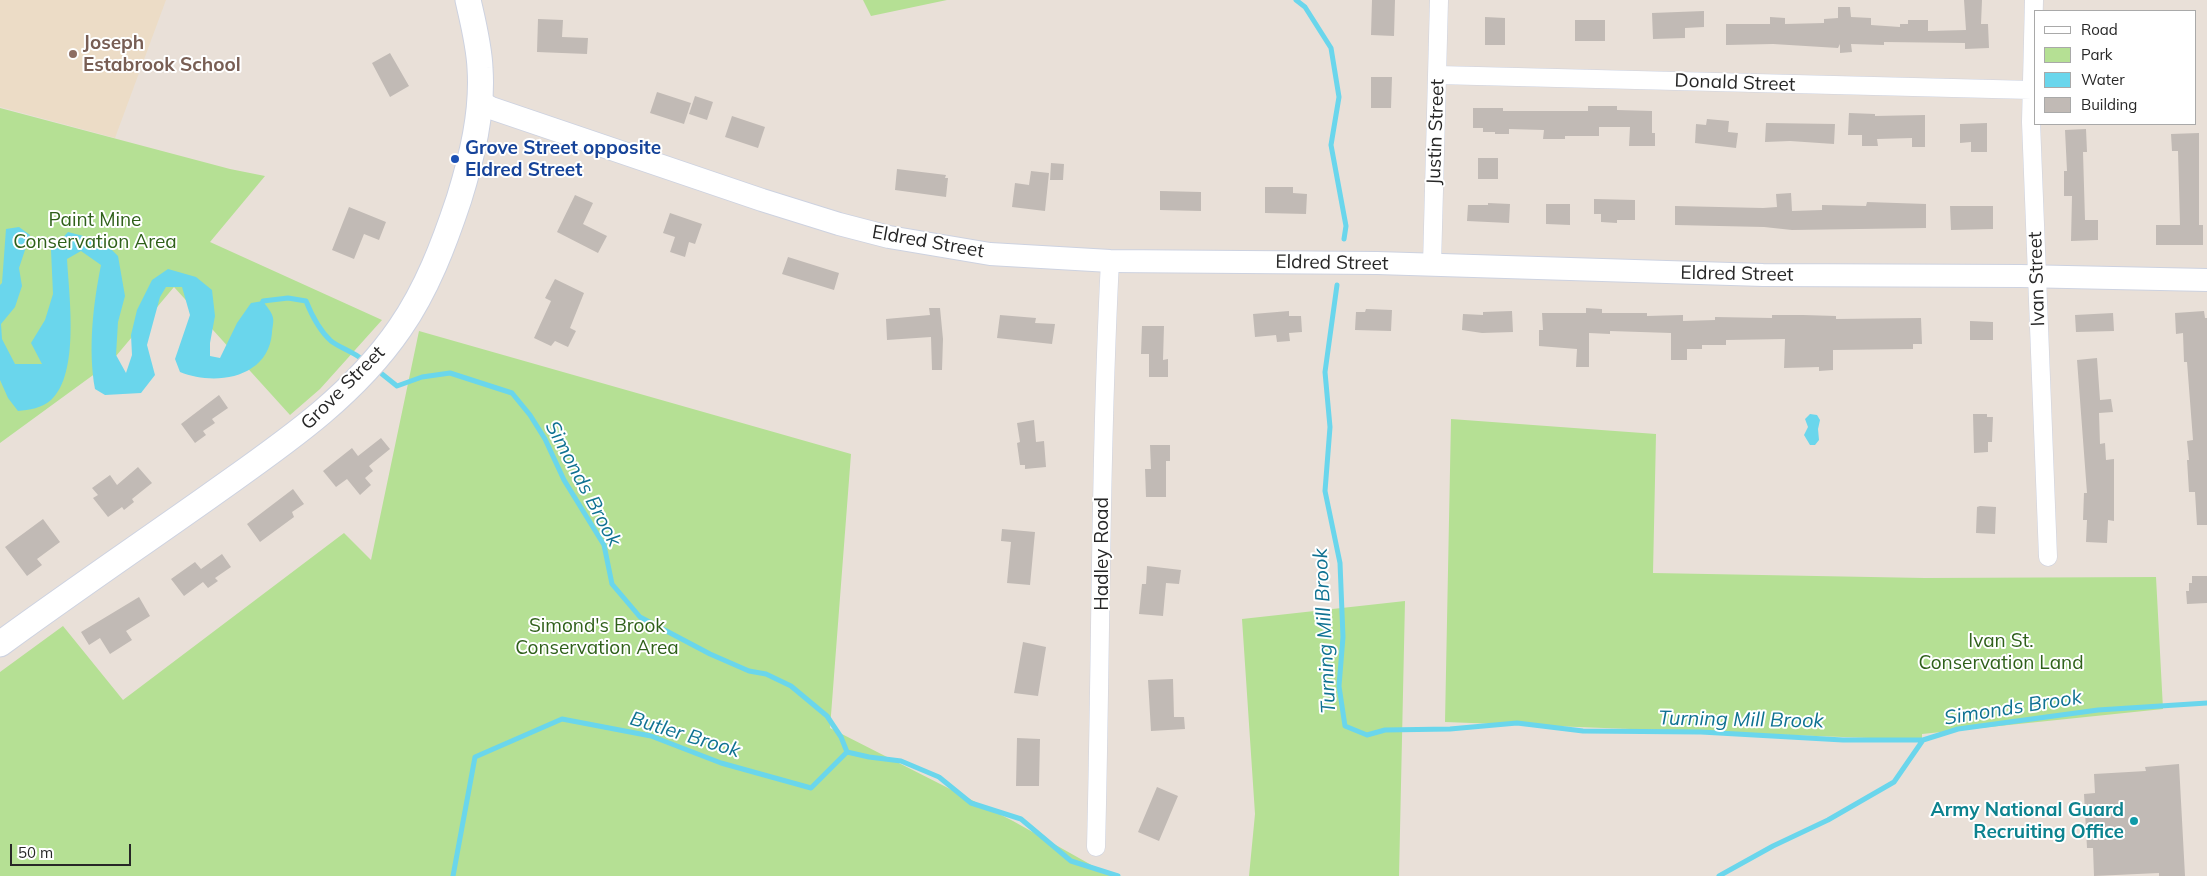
<!DOCTYPE html>
<html>
<head>
<meta charset="utf-8">
<style>
  body { margin:0 }
  #map { position:relative; width:2207px; height:876px; overflow:hidden; background:#e9e0d8; font-family:Mulish,sans-serif }
  canvas { display:block }
  .legend { position:absolute; left:2034px; top:10px; width:162px; height:115px; box-sizing:border-box; background:#fff; border:1px solid #a9a9a9; margin:0; padding:6px 9px; list-style:none; font-size:15px; color:#272727 }
  .legend li { display:flex; align-items:center; gap:10px; height:25px }
  .legend b { width:25px; border:1px solid #a9a9a9 }
  .scale { position:absolute; left:10px; top:844px; width:121px; height:22px; box-sizing:border-box; border:2px solid #272727; border-top:0; padding-left:6px; font-size:15px; line-height:18px; white-space:nowrap; color:#272727; -webkit-text-stroke:4px #fff; paint-order:stroke }
</style>
</head>
<body>
<div id="map">
<canvas width="2207" height="876"></canvas>
<ul class="legend">
<li><b style="height:6px;background:#fff"></b>Road</li>
<li><b style="height:14px;background:#b5e094"></b>Park</li>
<li><b style="height:14px;background:#6ad6ec"></b>Water</li>
<li><b style="height:14px;background:#c1bab5"></b>Building</li>
</ul>
<div class="scale">50 m</div>
</div>
<script>
const ctx = document.querySelector('canvas').getContext('2d');
ctx.lineJoin = 'round';
function fill(path, color) { ctx.fillStyle = color; ctx.fill(path, 'evenodd'); }
function strokePath(path, color, width, dash) { ctx.strokeStyle = color; ctx.lineWidth = width; ctx.lineCap = dash ? 'butt' : 'round'; ctx.setLineDash(dash || []); ctx.stroke(path); }
function label(font, color, halo, rows, align = 'center') {
  ctx.font = font + ' Mulish,sans-serif'; ctx.lineWidth = 4; ctx.setLineDash([]); ctx.textBaseline = 'middle'; ctx.strokeStyle = halo; ctx.fillStyle = color; for (const [text, x, y, turn = 0] of rows) {
    ctx.save(); ctx.translate(x, y); ctx.rotate((+turn || 0) * Math.PI / 180); ctx.textAlign = isNaN(turn) ? turn : align; if (halo) ctx.strokeText(text, 0, 0); ctx.fillText(text, 0, 0); ctx.restore();
  }
}
const education = new Path2D(`
  M0 0H166L115 138 0 107Z`);
const green = new Path2D(`
  M863 0H947L871 16Z
  M0 108 230 169 265 176 210 242 382 320 320 389 290 415 174 287 111 362 0 443Z
  M419 331 851 454 830 728 1013 821 1111 876H0V672L63 626 123 700 344 533 371 560Z
  M1451 419 1656 434 1653 573 1925 578 2156 577 2163 709 1922 734V740L1445 722Z
  M1405 601 1399 876H1249L1255 814 1242 619Z`);
const water = new Path2D(`
  M19 227 30 235 19 268 22 286 15 307 1 324 2 339 15 364H42L31 343 45 320 53 294 51 250 68 232 103 241 118 256 125 296 118 322 116 355 126 373 132 355 131 335 137 310 152 280 168 269 196 277 212 290 215 316 210 343V356L220 358 237 323 251 303 263 301C266 306 272 312 273 318 274 322 272 329 272 333 268 379 214 386 180 372L175 359 190 315 182 287H166L160 297 147 345 155 375 141 393 105 395 95 389C88 349 93 305 101 265L81 251 67 259C69 295 80 374 51 400 42 408 29 410 18 411L8 398 0 380V285L2 283 6 229Z
  M1810 414 1817 415 1820 420 1818 429 1819 440 1815 445H1810L1804 435 1808 427 1805 419Z`);
const stream = new Path2D(`
  M1296 0 1305 7 1331 48 1339 97 1331 145 1346 226 1344 239
  M1337 285 1325 372 1330 427 1325 491 1340 563 1343 637 1339 686 1345 726 1367 735 1385 730 1450 729 1517 723 1583 731 1701 732 1843 740H1923
  M261 307 263 301 288 298 306 301C312 316 319 330 331 341 339 347 350 351 359 357
  M382 374 397 386 422 377 450 373 512 393 530 415 545 439 564 480 604 545 612 584 640 617 710 654 749 671 766 674 791 686 827 716 841 737 847 752 869 757 901 761 939 777 971 803 1021 819 1071 861 1118 876
  M453 876 475 757 562 719 651 736 721 763 811 788 847 752
  M1719 876 1773 846 1828 820 1894 782 1923 740 1958 729 2098 710 2207 703`);
const building = new Path2D(`
  M1372 0H1395L1394 36 1371 35Z
  M1964 0H1982L1981 24H1988L1989 48 1965 49V43L1884 42V45L1851 44 1852 52 1840 53V44L1838 48 1773 44 1726 45V24H1770V17L1785 18V24L1824 23V19L1838 18V7H1850L1851 17 1871 18V25L1900 27V24H1908V20H1928V31L1966 30Z
  M1704 11V27L1685 28V38L1653 39 1652 13Z
  M1485 17 1505 18V45H1485Z
  M538 19 563 20 562 37 588 38 587 54 537 52Z
  M1575 20H1605V41H1575Z
  M390 53 409 86 390 97 372 63Z
  M1371 77H1392L1391 108H1371Z
  M657 92 691 103 684 124 650 113Z
  M695 96 713 102 707 120 689 114Z
  M1588 106H1617V110L1652 111V133H1655V146H1629L1630 127H1599V136H1565V139H1543L1544 130 1509 129V134H1495V132H1483V128H1473V108H1503V111H1588Z
  M1849 113 1875 114V116L1925 115V147H1912V138L1877 139 1878 146H1862V135H1848Z
  M732 116 765 127 758 148 725 137Z
  M1707 119 1729 121 1728 132 1738 133 1736 148 1695 143 1696 124 1706 125Z
  M1766 123 1835 124 1834 144 1790 141 1765 142Z
  M1987 123V152H1971V142L1960 143V124Z
  M2086 129 2087 152H2083L2085 220H2098V240L2071 241 2072 196H2064V171H2067L2065 130Z
  M2199 133V225H2203V245H2156V225H2180L2178 151H2172L2171 134Z
  M1478 158H1498V179H1478Z
  M1051 163 1064 164 1063 180H1050Z
  M897 169 946 175 945 178H948L946 197 895 190Z
  M1031 171 1049 173 1045 211 1012 207 1015 183 1029 185Z
  M1265 187H1293V193L1307 194 1306 214 1265 213Z
  M1160 191 1201 192V211L1160 210Z
  M1791 193 1792 211 1822 210V205L1866 206 1867 202 1926 204V228L1792 230 1764 227 1675 225V206L1763 208 1777 207 1776 194Z
  M575 195 593 203 583 224 607 236 598 253 557 232Z
  M1594 199 1635 200V220H1617V223L1601 222V214H1594Z
  M1488 203 1510 204 1509 223 1467 221 1468 205H1488Z
  M1546 204H1570V225L1546 224Z
  M1950 206H1993V229L1951 230Z
  M349 207 386 222 379 240 364 234 354 259 332 250Z
  M670 213 702 224 695 244 689 242 685 257 670 252 675 237 663 233Z
  M788 257 839 273 834 290 782 274Z
  M555 279 584 293 570 328 576 331 568 347 555 341 551 346 534 338 551 301 545 298Z
  M929 308H940L943 339 942 370H932L931 337 887 340 886 319 930 315Z
  M1586 308 1602 309V313H1647V316L1683 315V321L1715 320V317L1772 318V315H1803L1836 316V319L1921 318 1922 344H1913V349L1833 350V370L1819 371V367L1784 368 1785 339 1726 340V345H1702V349H1687V360H1671V333L1610 331V334L1589 333V367H1576L1577 349 1539 346V330H1543L1542 313H1586Z
  M1366 309 1392 310 1391 331 1355 330 1356 312H1365Z
  M1289 311V316H1301L1302 332 1289 333 1290 341 1277 342 1276 335 1255 337 1253 314Z
  M1512 311 1513 332 1482 333 1462 330 1463 314 1483 315V312Z
  M2204 311 2205 318H2207V525H2197L2195 492H2189L2187 460H2189L2187 441 2193 440 2187 362H2184L2183 333 2176 334 2175 313Z
  M2113 313 2114 331 2076 332 2075 315Z
  M1000 315 1036 318 1035 323 1055 324 1052 344 997 338Z
  M1970 321 1993 322V340H1970Z
  M1142 326H1164L1163 360 1168 359V377H1149V354H1141Z
  M2097 358 2100 400 2111 399 2113 412 2099 413 2100 444 2105 443 2106 460 2114 459V521L2108 520 2107 543 2086 542 2087 520H2083L2084 493H2087L2077 360Z
  M219 395 228 408 212 419 215 423 203 431 206 435 195 443 181 424Z
  M1973 414H1987V417H1993L1992 442H1988V452L1974 453Z
  M1034 420 1036 442 1044 441 1046 467 1025 469V465H1020L1017 443 1020 442 1017 423Z
  M381 438 390 449 369 466 373 471 365 478 371 485 360 495 347 479 336 487 323 471 352 448 358 456Z
  M1150 445H1170V461H1166V497H1146L1145 469H1151Z
  M138 467 152 483 132 499 134 502 124 510 122 507 108 517 93 498 98 495 92 488 110 475 117 485Z
  M293 489 304 504 292 512 294 517 260 542 247 524Z
  M1980 506 1996 507 1995 534 1976 533 1977 507Z
  M43 519 60 542 37 559 42 565 27 576 5 547Z
  M1002 529 1035 532 1030 585 1007 583 1011 542 1001 541Z
  M222 554 231 567 215 578 218 581 208 588 203 582 184 596 171 579 195 562 201 569Z
  M1147 566 1181 570 1179 584 1166 583 1163 616 1139 614 1142 584H1146Z
  M2192 576H2207V603L2187 604 2186 591H2189V583H2192Z
  M139 597 150 616 126 631 132 640 110 654 100 638 89 645 81 632Z
  M1023 642 1046 647 1038 696 1014 693Z
  M1173 679 1174 717H1184L1185 729 1151 731 1148 680Z
  M1017 738 1040 739 1039 786H1016Z
  M2179 764 2185 876H2159V873L2094 876 2093 848H2087L2084 794 2095 793 2094 774 2146 771 2145 767Z
  M1157 787 1178 796 1159 841 1138 832Z`);
const minor = new Path2D(`
  M2034 0 2031 122 2048 557
  M1438 75 2032 90
  M1432 265 1439 0
  M1096 847C1101 652 1100 457 1110 261`);
const tertiary = new Path2D(`
  M480 102 491 108 762 200 839 224 889 237 990 254 1110 261 1377 263 1763 275 2020 276 2207 280`);
const secondary = new Path2D(`
  M0 644C67 595 136 548 204 500 275 449 350 401 400 328 427 289 444 244 459 199 472 157 483 112 480 68 479 45 473 22 468 0`);
const markers = [
  [73,54,5,"#8d6e63"],
  [455,159,5,"#1a4fb4"],
  [2134,821,5,"#0f9aa8"]
];
const educationNames = [
  ["Joseph",83,43],
  ["Estabrook School",83,65]
];
const streetNames = [
  ["Donald Street",1735,83,2],
  ["Justin Street",1436,132,-88],
  ["Eldred Street",928,242,10],
  ["Eldred Street",1332,263,1],
  ["Eldred Street",1737,274,1],
  ["Ivan Street",2037,279,-92],
  ["Grove Street",343,388,-45],
  ["Hadley Road",1102,554,-90]
];
const transitNames = [
  ["Grove Street opposite",465,148],
  ["Eldred Street",465,170]
];
const parkNames = [
  ["Paint Mine",95,220],
  ["Conservation Area",95,242],
  ["Simond's Brook",597,626],
  ["Conservation Area",597,648],
  ["Ivan St.",2001,641],
  ["Conservation Land",2001,663]
];
const cultureNames = [
  ["Army National Guard",2124,810],
  ["Recruiting Office",2124,832]
];
const waterNames = [
  ["Simonds Brook",583,484,62],
  ["Turning Mill Brook",1325,631,-93],
  ["Simonds Brook",2013,708,-9],
  ["Turning Mill Brook",1741,720,1],
  ["Butler Brook",685,735,17]
];
fill(education, '#ecdcc6');
fill(green, '#b5e094');
fill(water, '#6ad6ec');
strokePath(stream, '#6ad6ec', 5);
fill(building, '#c1bab5');
strokePath(minor, '#cdd2e0', 19);
strokePath(tertiary, '#cdd2e0', 24);
strokePath(secondary, '#cdd2e0', 27);
strokePath(minor, '#fff', 18);
strokePath(tertiary, '#fff', 22);
strokePath(secondary, '#fff', 25);
for (const [x, y, r, color] of markers) { const dot = new Path2D(); dot.arc(x, y, r, 0, 2 * Math.PI); ctx.fillStyle = color; ctx.fill(dot); strokePath(dot, '#fff', 2); }
label('bold 19px', '#785e54', '#fff', educationNames, 'left');
label('19px', '#272727', '#fff', streetNames);
label('bold 19px', '#164399', '#fff', transitNames, 'left');
label('19px', '#2f601a', '#fff', parkNames);
label('bold 19px', '#0d838f', '#fff', cultureNames, 'right');
label('italic 20px', '#0f7292', '#fff', waterNames);
</script>
</body>
</html>
